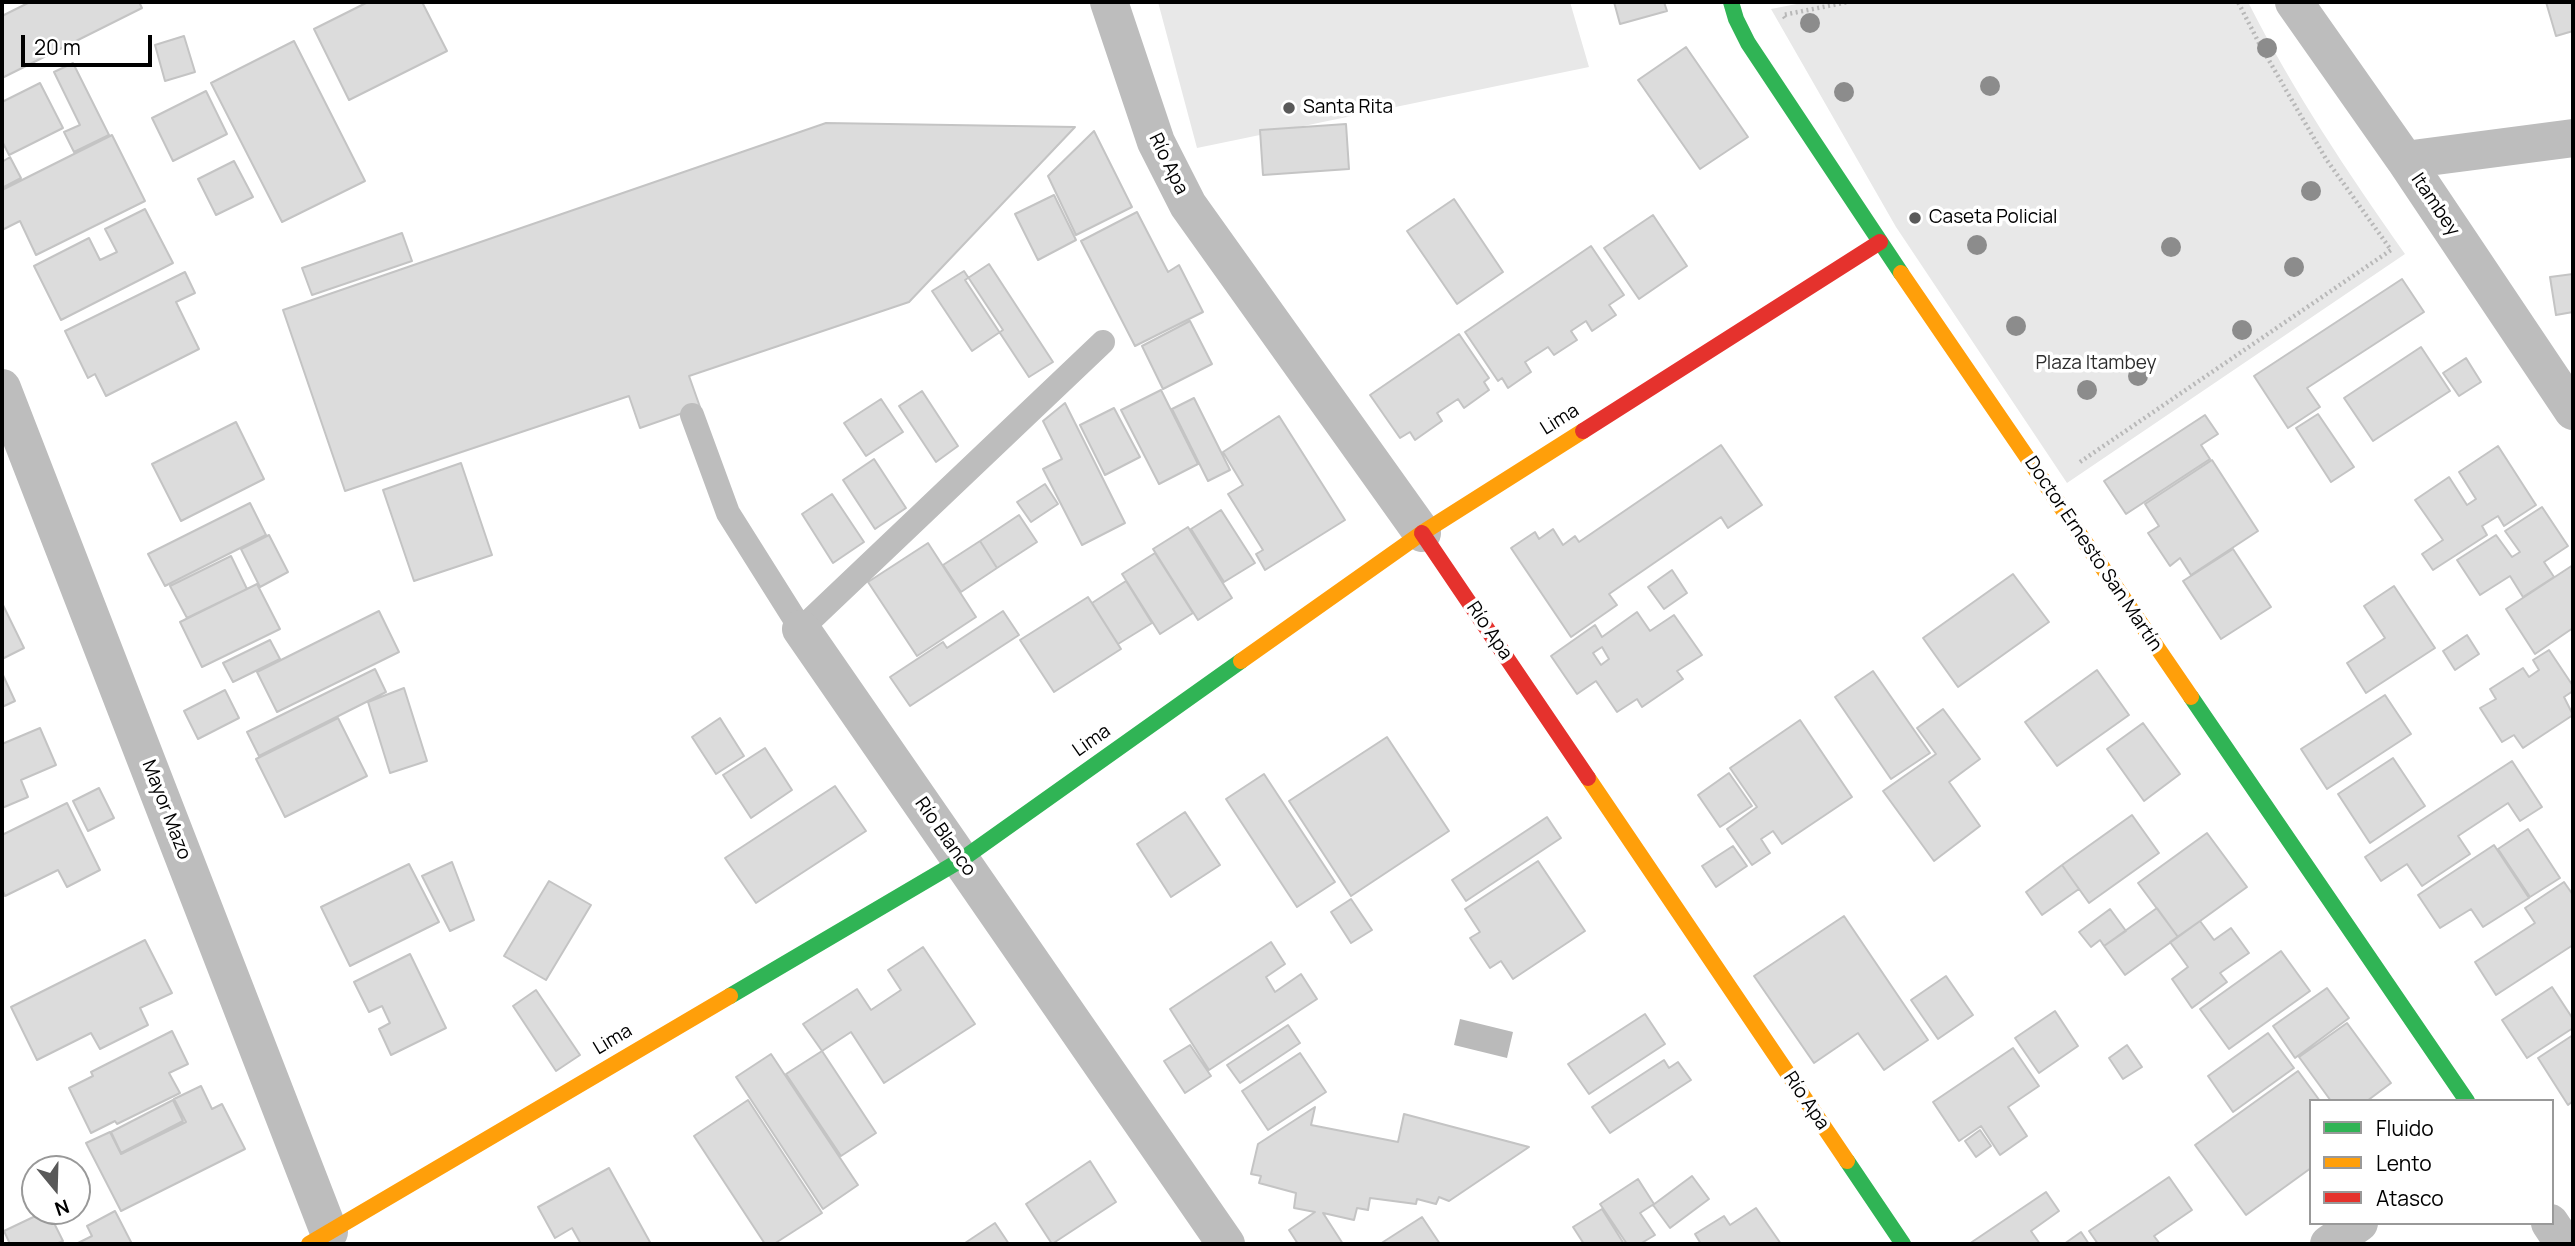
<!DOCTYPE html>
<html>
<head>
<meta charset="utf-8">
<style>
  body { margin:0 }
  #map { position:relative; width:2575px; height:1246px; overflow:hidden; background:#fff; font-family:Manrope,sans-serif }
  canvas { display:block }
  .frame { position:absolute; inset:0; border:4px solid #000; pointer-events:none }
  .legend { position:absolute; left:2309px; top:1099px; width:245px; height:126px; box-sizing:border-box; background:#fff; border:2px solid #999; margin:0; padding:9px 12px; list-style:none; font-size:21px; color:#000 }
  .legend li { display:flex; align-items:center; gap:14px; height:35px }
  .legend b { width:35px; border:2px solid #999 }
  .north { position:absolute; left:21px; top:1155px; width:70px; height:70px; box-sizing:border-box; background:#fff; border:2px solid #999; border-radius:50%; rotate:161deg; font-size:19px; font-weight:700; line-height:28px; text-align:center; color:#000 }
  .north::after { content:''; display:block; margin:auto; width:24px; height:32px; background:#595959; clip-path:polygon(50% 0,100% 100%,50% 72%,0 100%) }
  .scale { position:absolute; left:21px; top:35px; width:131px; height:32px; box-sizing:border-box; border:4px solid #000; border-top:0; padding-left:9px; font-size:21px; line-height:24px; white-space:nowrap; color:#000; -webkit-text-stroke:5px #fff; paint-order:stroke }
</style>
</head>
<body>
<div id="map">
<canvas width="2575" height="1246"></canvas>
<div class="frame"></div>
<ul class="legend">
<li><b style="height:9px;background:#30b455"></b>Fluido</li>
<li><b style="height:9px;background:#ff9f0a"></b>Lento</li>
<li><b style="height:9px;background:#e5322d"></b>Atasco</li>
</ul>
<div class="north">N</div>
<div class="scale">20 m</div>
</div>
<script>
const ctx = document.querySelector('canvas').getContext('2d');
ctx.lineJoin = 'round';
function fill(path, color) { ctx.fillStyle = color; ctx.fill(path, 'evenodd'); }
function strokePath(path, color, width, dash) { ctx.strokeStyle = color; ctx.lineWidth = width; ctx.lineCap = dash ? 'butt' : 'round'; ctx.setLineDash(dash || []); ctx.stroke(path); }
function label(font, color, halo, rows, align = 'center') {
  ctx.font = font + ' Manrope,sans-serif'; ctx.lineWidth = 7; ctx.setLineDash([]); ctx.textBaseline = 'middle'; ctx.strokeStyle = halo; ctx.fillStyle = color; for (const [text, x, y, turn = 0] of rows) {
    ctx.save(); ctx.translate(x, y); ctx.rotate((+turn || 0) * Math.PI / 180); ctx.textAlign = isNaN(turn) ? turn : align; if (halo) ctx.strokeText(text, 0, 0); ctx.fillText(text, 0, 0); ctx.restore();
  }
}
const green = new Path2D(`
  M1158 2H1570L1589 67 1197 148Z
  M1807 2H2248C2293 91 2348 173 2405 254L2067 483 1896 227 1771 9Z`);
const water = new Path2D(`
  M1460 1019 1513 1032 1507 1058 1454 1045Z`);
const building = new Path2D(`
  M30 2H139L142 8 2 78V16Z
  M368 2H422L447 51 349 100 314 29Z
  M1614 2H1664L1667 11 1620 24Z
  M2546 2H2573V31L2556 36Z
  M184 36 195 72 165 81 155 45Z
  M294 41 365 181 282 222 211 83Z
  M1686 47 1748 137 1700 169 1638 80Z
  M73 63 109 135 74 152 64 132 80 125 54 72Z
  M40 83 63 128 9 155 2 141V102Z
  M206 91 227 134 173 161 152 118Z
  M826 123 1075 127 909 302 689 376 700 407 640 428 629 396 345 491 283 310Z
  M1346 124 1349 169 1263 175 1260 130Z
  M1094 131 1132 207 1076 235 1048 176Z
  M112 135 145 201 36 255 20 221 2 230V190Z
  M10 157 21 178 2 188V162Z
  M234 161 253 197 216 215 198 179Z
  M1054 195 1076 240 1038 260 1015 214Z
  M1454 199 1503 272 1457 304 1407 231Z
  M145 209 173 263 61 320 34 266 89 238 100 260 117 252 105 229Z
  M1137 212 1168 272 1179 265 1203 312 1135 346 1081 241Z
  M1653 215 1687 266 1639 299 1604 248Z
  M402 233 412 261 312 295 302 268Z
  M1591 246 1624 295 1609 305 1616 315 1592 331 1586 321 1571 331 1577 340 1554 355 1548 347 1525 362 1531 372 1508 388 1502 378 1498 381 1465 332Z
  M989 264 1053 362 1029 377 965 280Z
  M964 271 1003 330 972 351 932 291Z
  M185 272 195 293 176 302 199 349 106 396 95 374 88 378 65 331Z
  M2573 274V312L2556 315 2550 277Z
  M2402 279 2424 312 2307 388 2320 407 2288 428 2254 376Z
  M1190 321 1212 364 1163 389 1142 346Z
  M1459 334 1489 378 1484 382 1489 390 1464 408 1458 399 1437 413 1442 421 1415 440 1410 432 1400 438 1370 395Z
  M2421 347 2450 391 2373 441 2344 398Z
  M2466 358 2481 382 2459 396 2443 373Z
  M1161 390 1198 464 1159 484 1121 410Z
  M922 391 958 446 936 462 899 406Z
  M1194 398 1230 470 1208 481 1172 409Z
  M881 399 903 432 866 456 844 423Z
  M1065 403 1125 523 1082 545 1043 469 1062 459 1043 421Z
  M1114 408 1140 457 1105 475 1080 425Z
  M2318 414 2354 467 2331 482 2296 428Z
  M2205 415 2218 434 2201 445 2210 459 2126 514 2104 481Z
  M1279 416 1345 520 1265 570 1256 554 1263 550 1228 494 1243 485 1223 452Z
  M236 422 264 479 181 521 152 464Z
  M1721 445 1762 505 1728 528 1721 517 1609 594 1617 605 1571 637 1511 548 1535 532 1539 539 1553 529 1563 545 1575 536 1579 542Z
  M2498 446 2536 505 2504 526 2498 516 2482 526 2487 535 2433 570 2422 554 2443 540 2415 500 2449 477 2467 505 2476 499 2459 472Z
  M874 459 906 508 875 529 843 480Z
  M2212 460 2258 531 2191 575 2180 558 2170 566 2148 533 2159 526 2145 504Z
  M461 463 492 555 414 581 383 490Z
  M1045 484 1058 504 1031 522 1017 502Z
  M832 494 864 542 833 563 802 514Z
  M250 503 266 535 165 586 148 554Z
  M2542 507 2568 546 2544 562 2554 577 2523 597 2510 576 2480 595 2457 560 2496 535 2512 557 2520 552 2505 531Z
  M1221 510 1255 563 1224 582 1191 529Z
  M1019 515 1037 542 997 568 980 541Z
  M1188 527 1232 598 1198 620 1153 549Z
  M269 535 288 572 260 587 241 549Z
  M980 541 997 568 961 592 943 565Z
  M928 543 976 617 917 656 868 582Z
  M2233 549 2271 607 2221 639 2183 581Z
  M1155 553 1193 613 1160 634 1122 574Z
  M231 556 247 589 187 618 170 586Z
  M2573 565V628L2535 654 2506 609Z
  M1672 570 1687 593 1664 609 1648 587Z
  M2013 574 2049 622 1958 687 1923 638Z
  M1126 581 1152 623 1118 644 1092 603Z
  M257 584 280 629 202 667 180 622Z
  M2394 586 2435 648 2366 693 2347 663 2385 638 2364 606Z
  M1088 597 1121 649 1054 692 1020 640Z
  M2 603 24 648 2 659Z
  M379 611 399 652 277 712 257 672Z
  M1003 611 1019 635 910 706 890 677 943 642 947 648Z
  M1637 612 1650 631 1674 615 1702 655 1677 671 1683 679 1642 707 1637 699 1617 712 1596 681 1577 694 1551 656 1595 625 1602 637ZM1602 647 1609 659 1601 665 1593 653Z
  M2467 635 2479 654 2455 670 2443 651Z
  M270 640 280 659 233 682 223 663Z
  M2549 650 2573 686V691L2564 697 2573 715 2523 748 2514 735 2502 742 2480 708 2496 699 2490 689 2523 668 2529 677 2539 670 2533 660Z
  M375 669 386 692 259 756 247 732Z
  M2097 670 2129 715 2057 766 2025 722Z
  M1873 671 1930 753 1891 779 1835 697Z
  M2 673 15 701 2 707Z
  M404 688 427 761 390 773 368 702Z
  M225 690 239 718 198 739 184 711Z
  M2385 695 2411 734 2327 789 2301 749Z
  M1943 709 1980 759 1949 782 1980 826 1934 861 1883 791 1936 754 1917 728Z
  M338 718 367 776 285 817 256 759Z
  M720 718 744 756 716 774 692 737Z
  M1800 720 1852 797 1782 844 1773 831 1761 839 1770 853 1752 865 1727 829 1757 807 1730 768Z
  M2143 723 2180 774 2144 801 2107 749Z
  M40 728 56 765 21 780 28 797 2 808V744Z
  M1387 737 1449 831 1351 896 1289 801Z
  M765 748 792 790 751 818 723 775Z
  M2393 758 2425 806 2370 843 2338 794Z
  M2512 761 2542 807 2520 821 2508 803 2458 836 2470 854 2422 886 2407 864 2381 881 2365 857Z
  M1729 773 1752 806 1720 827 1698 795Z
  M1264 774 1335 882 1297 907 1226 799Z
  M835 786 866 831 756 903 725 858Z
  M99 788 114 818 88 831 73 801Z
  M67 803 100 870 67 887 58 870 5 896 2 889V835Z
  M1185 812 1220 865 1171 897 1137 844Z
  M2132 815 2159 853 2089 903 2062 865Z
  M1547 817 1561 838 1466 901 1452 880Z
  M2528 829 2560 878 2530 897 2498 849Z
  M2207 833 2247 887 2178 937 2138 883Z
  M2494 845 2529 898 2483 927 2471 909 2440 928 2418 895Z
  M1733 846 1747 866 1716 887 1702 866Z
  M1538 861 1585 931 1513 979 1501 961 1490 968 1470 938 1480 932 1465 909Z
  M452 862 474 920 450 931 422 876Z
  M409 864 439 922 350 966 321 907Z
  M2062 865 2079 889 2042 915 2026 892Z
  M549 881 591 905 546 980 504 956Z
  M2564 882 2573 895V945L2496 995 2475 962 2535 923 2525 908Z
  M1351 899 1372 930 1351 943 1331 912Z
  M2157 908 2178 937 2125 975 2104 946Z
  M2110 909 2126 931 2104 946 2100 940 2091 947 2079 932Z
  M1844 916 1928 1040 1884 1070 1858 1033 1814 1063 1754 976Z
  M2200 921 2214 940 2231 928 2249 953 2220 973 2227 982 2192 1008 2172 979 2188 967 2170 942Z
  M145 940 172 993 140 1008 148 1025 100 1049 91 1033 37 1060 11 1007Z
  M1271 942 1285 964 1266 977 1275 992 1301 974 1317 999 1209 1070 1170 1009Z
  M923 947 975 1024 884 1083 851 1032 822 1051 803 1024 857 989 871 1010 901 990 888 970Z
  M2281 951 2310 991 2229 1049 2200 1009Z
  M410 954 446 1028 391 1055 379 1029 390 1023 382 1006 369 1012 354 982Z
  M1946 976 1973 1015 1938 1039 1911 1000Z
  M2552 987 2573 1019V1028L2527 1058 2502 1020Z
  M2327 988 2349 1018 2295 1058 2273 1026Z
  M536 990 580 1055 556 1071 513 1006Z
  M2055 1011 2078 1046 2039 1073 2015 1038Z
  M1645 1014 1665 1044 1589 1094 1568 1064Z
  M2347 1023 2391 1083 2367 1101H2331L2299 1057Z
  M1288 1025 1300 1043 1240 1083 1227 1065Z
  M172 1031 188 1064 169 1073 180 1093 117 1124 115 1121 91 1133 69 1088 93 1076 91 1072Z
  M2268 1033 2294 1068 2233 1112 2208 1076Z
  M2573 1035V1101L2568 1105 2538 1058Z
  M1190 1045 1211 1076 1185 1093 1164 1061Z
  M2127 1045 2142 1067 2123 1079 2109 1058Z
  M2013 1048 2039 1086 2008 1107 2027 1136 2000 1155 1981 1126 1959 1141 1933 1102Z
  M822 1051 876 1133 841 1156 786 1074Z
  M1300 1053 1326 1092 1268 1130 1242 1091Z
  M771 1054 858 1185 823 1209 736 1077Z
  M1664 1060 1669 1068 1678 1062 1691 1080 1610 1133 1592 1107Z
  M2298 1071 2320 1101H2311V1168L2246 1215 2195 1145Z
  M201 1086 212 1109 222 1104 245 1149 121 1211 86 1143 110 1132 121 1154 186 1122 174 1099Z
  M173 1100 183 1121 121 1153 111 1132Z
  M748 1100 822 1213 774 1244H765L694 1136Z
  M1315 1107 1311 1125 1398 1142 1404 1114 1529 1147 1449 1201 1439 1197 1436 1204 1417 1199 1416 1204 1370 1198 1368 1210 1357 1208 1354 1220 1323 1213 1343 1244H1298L1289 1230 1315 1212 1294 1208 1296 1193 1259 1183 1261 1176 1251 1174 1258 1144Z
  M1980 1130 1991 1146 1976 1157 1965 1141Z
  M1090 1161 1116 1202 1052 1244 1026 1204Z
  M609 1168 651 1244H581L572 1228 555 1238 538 1207Z
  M1692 1176 1709 1199 1670 1228 1653 1205Z
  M2169 1177 2192 1210 2154 1236 2160 1244H2098L2089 1231Z
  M1638 1179 1654 1204 1640 1213 1655 1235 1640 1244H1627L1600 1204Z
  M2046 1192 2059 1211 2031 1231 2040 1244H1969Z
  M1756 1208 1781 1244H1701L1695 1234 1724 1216 1730 1225Z
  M1602 1209 1624 1244H1584L1573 1227Z
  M46 1211H48L63 1241 56 1244H10L4 1231Z
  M115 1211 132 1244H76L92 1236 87 1226Z
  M1422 1217 1440 1244H1380Z
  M995 1223 1009 1244H966L965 1243Z
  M2081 1232 2089 1244H2064Z`);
const path = new Path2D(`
  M1785 18 1783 15 1848 2
  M2080 462 2391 250 2326 159 2260 45 2238 2`);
const lane = new Path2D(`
  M692 415 728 513 801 629 1103 342`);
const street = new Path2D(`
  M1109 2 1156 142 1188 205 1422 533
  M2294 2 2405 160 2573 411
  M2405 160 2573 138
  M2 388 329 1232
  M801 629 1226 1244
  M2550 1223 2564 1244
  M2329 1244 2359 1223`);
const fast = new Path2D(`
  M1731 2 1736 19 1748 43 1901 273
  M2191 697 2467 1101
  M730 996 961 860 1241 661
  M1847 1161 1903 1244`);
const slow = new Path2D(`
  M1901 273 2191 697
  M1241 661 1422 533 1583 431
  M1588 778 1847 1161
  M309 1244 730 996`);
const jam = new Path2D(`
  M1583 431 1880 242
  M1422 533 1588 778`);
const trees = [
  [1810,23],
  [2267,48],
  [1990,86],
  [1844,92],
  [2311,191],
  [1977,245],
  [2171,247],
  [2294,267],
  [2016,326],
  [2242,330],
  [2138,376],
  [2087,390]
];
const markers = [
  [1289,108,7,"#595959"],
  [1915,218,7,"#595959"]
];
const poiNames = [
  ["Santa Rita",1303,108],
  ["Caseta Policial",1929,218]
];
const streetNames = [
  ["Río Apa",1168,164,64],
  ["Itambey",2435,205,56],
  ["Lima",1560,420,-32],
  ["Doctor Ernesto San Martín",2093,554,56],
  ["Río Apa",1489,631,56],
  ["Lima",1092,741,-35],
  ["Mayor Mazo",166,810,69],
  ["Río Blanco",945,837,55],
  ["Lima",613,1040,-31],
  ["Río Apa",1806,1101,56]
];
const parkNames = [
  ["Plaza Itambey",2096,364]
];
fill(green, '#e8e8e8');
fill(water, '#bababa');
fill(building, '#dcdcdc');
strokePath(building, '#c4c4c4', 2);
strokePath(path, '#b8b8b8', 4.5, [2, 3.5]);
strokePath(lane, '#bdbdbd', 24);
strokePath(street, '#bdbdbd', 38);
strokePath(fast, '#30b455', 16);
strokePath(slow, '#ff9f0a', 16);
strokePath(jam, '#e5322d', 16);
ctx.fillStyle = '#8c8c8c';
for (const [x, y] of trees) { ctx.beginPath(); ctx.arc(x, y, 10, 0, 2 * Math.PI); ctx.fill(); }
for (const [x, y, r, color] of markers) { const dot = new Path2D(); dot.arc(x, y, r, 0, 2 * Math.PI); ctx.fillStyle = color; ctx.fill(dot); strokePath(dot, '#fff', 2.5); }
label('19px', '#000', '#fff', poiNames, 'left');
label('19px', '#000', '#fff', streetNames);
label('19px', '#2d2d2d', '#fff', parkNames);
</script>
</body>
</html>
